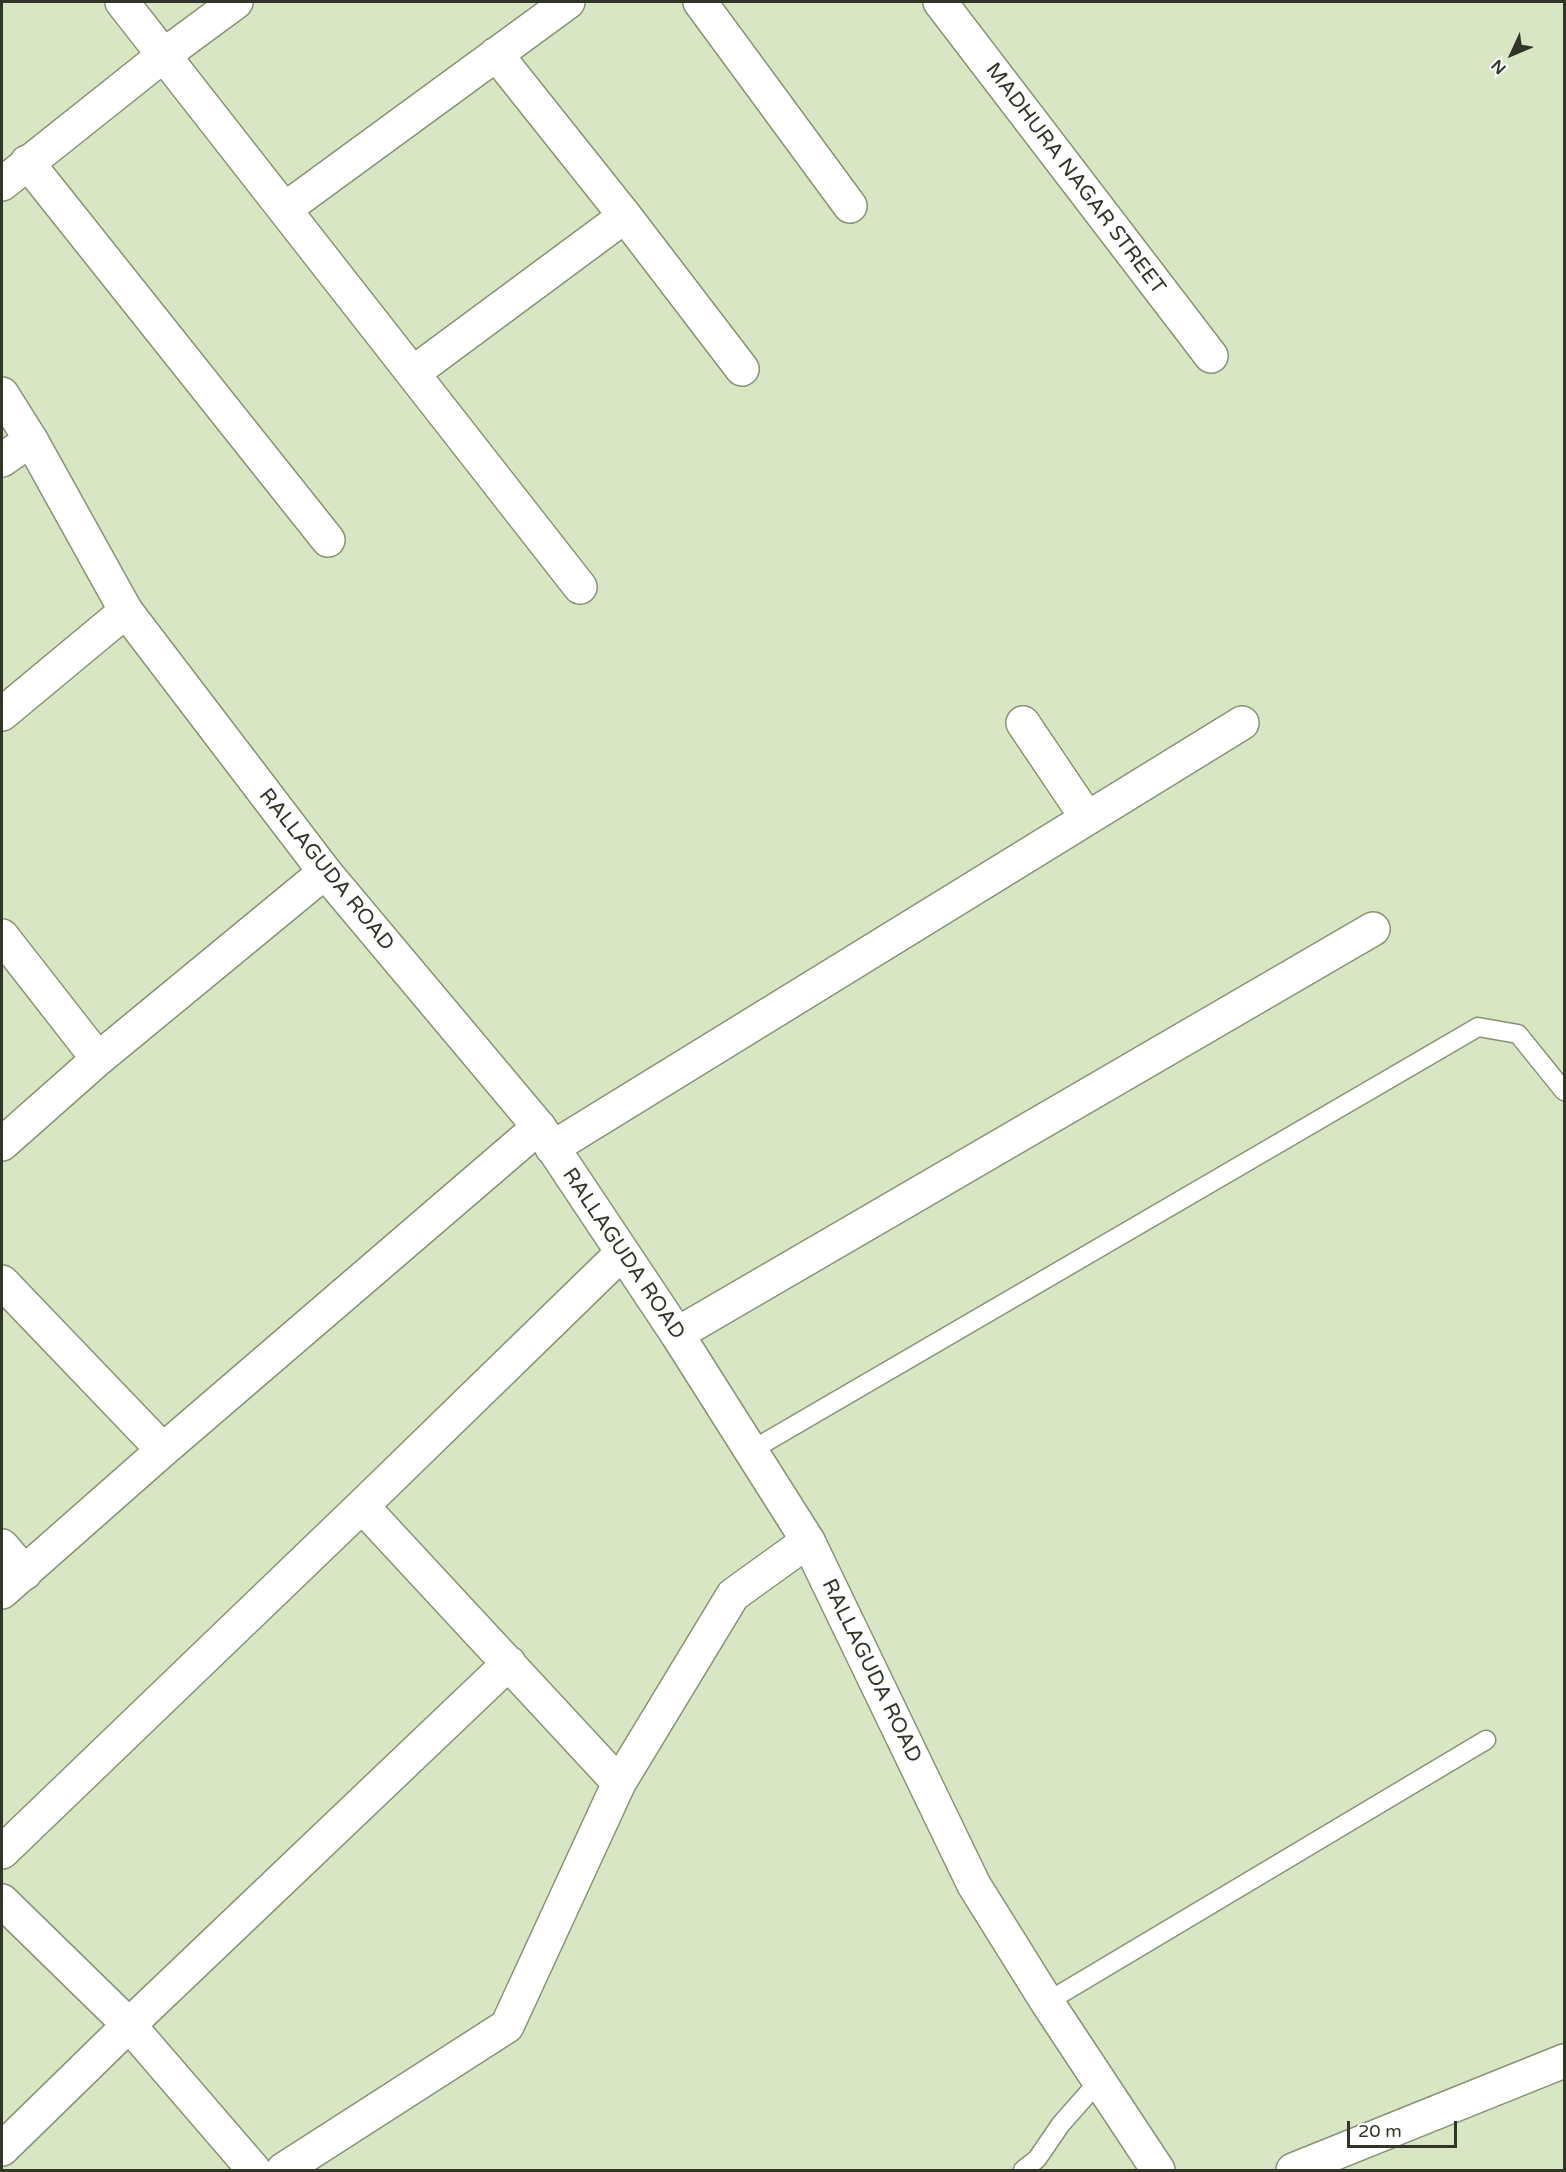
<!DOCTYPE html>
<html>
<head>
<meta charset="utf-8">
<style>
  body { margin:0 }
  #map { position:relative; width:1566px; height:2172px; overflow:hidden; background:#d8e6c3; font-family:"Varela Round",sans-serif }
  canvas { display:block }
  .frame { position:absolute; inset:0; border:3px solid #303528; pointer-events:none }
  .north { position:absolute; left:1482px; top:24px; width:60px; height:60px; -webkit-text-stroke:4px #fff; paint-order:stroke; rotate:226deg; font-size:16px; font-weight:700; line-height:24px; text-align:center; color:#303528 }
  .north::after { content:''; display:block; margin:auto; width:21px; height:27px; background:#303528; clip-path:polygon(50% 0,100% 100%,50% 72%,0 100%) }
  .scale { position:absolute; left:1347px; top:2121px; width:110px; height:27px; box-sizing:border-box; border:3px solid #303528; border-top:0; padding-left:8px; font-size:18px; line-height:21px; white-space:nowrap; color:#303528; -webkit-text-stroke:4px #fff; paint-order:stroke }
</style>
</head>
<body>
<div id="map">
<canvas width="1566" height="2172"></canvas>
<div class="frame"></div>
<div class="north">N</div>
<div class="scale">20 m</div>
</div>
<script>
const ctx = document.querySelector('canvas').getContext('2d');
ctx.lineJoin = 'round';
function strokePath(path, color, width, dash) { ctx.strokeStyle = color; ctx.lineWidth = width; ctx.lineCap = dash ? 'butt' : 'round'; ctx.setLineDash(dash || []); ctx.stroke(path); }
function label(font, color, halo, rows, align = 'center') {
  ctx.font = font + ' "Varela Round",sans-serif'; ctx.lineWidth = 5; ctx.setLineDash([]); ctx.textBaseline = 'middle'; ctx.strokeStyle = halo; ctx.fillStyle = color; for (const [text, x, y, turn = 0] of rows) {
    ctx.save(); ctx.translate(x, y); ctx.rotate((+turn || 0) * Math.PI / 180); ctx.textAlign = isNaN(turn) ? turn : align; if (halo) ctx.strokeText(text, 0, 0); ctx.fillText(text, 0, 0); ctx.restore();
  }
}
const lane = new Path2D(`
  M752 1450 1478 1027 1518 1034 1564 1091
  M1047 2002 1486 1740
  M1023 2170 1037 2159 1061 2124 1099 2081`);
const street = new Path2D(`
  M122 2 580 587
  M700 2 850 206
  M940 2 1211 356
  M27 162 328 540
  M2 184 164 55 236 2
  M285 209 568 2
  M625 216 742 369
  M413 373 625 216 496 54
  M2 460 31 440
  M2 714 126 611
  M1023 723 1087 818
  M2 936 98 1059
  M2 1144 98 1059 325 872
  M552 1148 1242 723
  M2 1282 163 1450
  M677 1334 1373 929
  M362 1506 619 1783
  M2 1546 25 1573
  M2 1592 163 1450 539 1127
  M2 1852 362 1506 622 1253
  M2 1901 129 2025 254 2170
  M2 2149 129 2025 509 1663
  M283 2170 507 2026 619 1783 733 1595 808 1541`);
const secondary = new Path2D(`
  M2 394 31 440 126 611 325 872 539 1127 677 1334 808 1541 974 1885 1047 2002 1158 2170
  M1293 2170 1564 2061`);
const streetNames = [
  ["MADHURA NAGAR STREET",1075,179,53],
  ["RALLAGUDA ROAD",326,870,51],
  ["RALLAGUDA ROAD",623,1254,56],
  ["RALLAGUDA ROAD",871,1671,64]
];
strokePath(lane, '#879373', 21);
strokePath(street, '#879373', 36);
strokePath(secondary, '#879373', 36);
strokePath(lane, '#fff', 18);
strokePath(street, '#fff', 33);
strokePath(secondary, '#fff', 33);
label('21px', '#303528', '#fff', streetNames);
</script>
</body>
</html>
